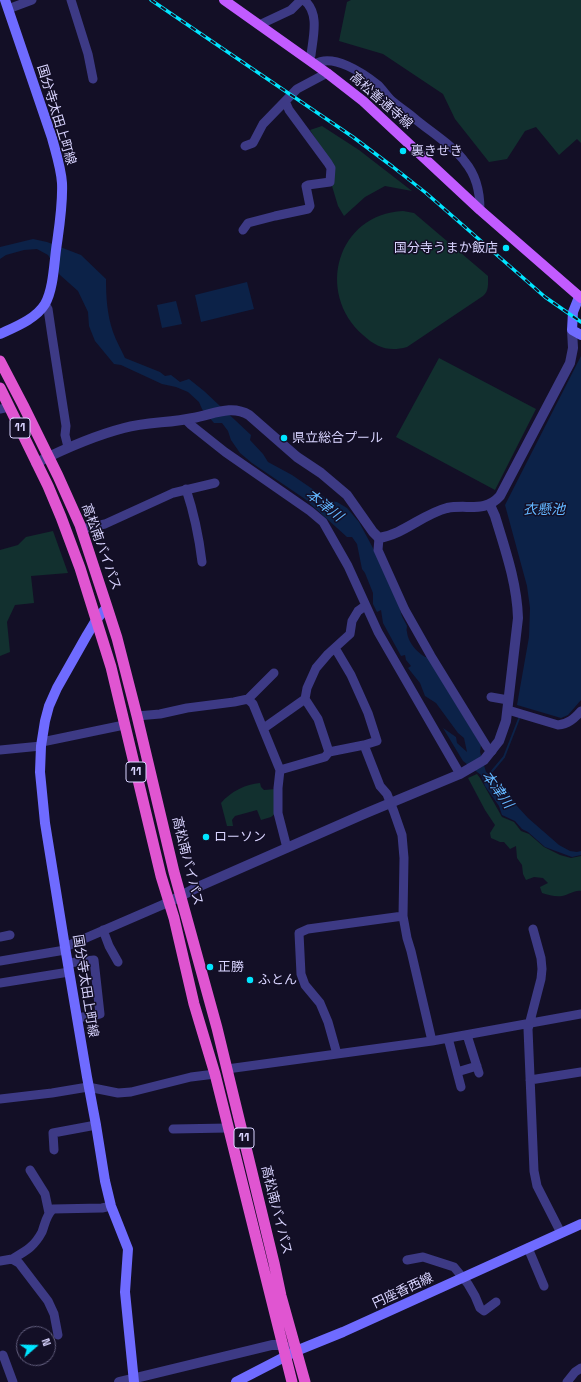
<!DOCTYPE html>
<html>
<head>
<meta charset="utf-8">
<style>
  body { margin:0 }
  #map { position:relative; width:581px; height:1382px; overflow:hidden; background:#130f26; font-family:"Space Grotesk",sans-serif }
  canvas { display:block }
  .north { position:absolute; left:16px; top:1326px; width:40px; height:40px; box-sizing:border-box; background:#130f26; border:1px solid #625e7d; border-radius:50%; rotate:70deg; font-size:11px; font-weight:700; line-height:16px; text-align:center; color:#d9d4ff }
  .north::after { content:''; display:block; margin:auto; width:14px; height:18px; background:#00e5ff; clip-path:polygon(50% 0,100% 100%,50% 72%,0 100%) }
</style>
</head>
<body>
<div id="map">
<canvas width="581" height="1382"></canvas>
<div class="north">N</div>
</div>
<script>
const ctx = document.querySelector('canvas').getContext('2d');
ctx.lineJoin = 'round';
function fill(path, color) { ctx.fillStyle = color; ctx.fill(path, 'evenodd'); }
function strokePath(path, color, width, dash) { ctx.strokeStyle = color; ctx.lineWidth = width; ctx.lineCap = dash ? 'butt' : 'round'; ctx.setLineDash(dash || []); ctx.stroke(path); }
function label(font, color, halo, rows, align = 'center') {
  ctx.font = font + ' "Space Grotesk","Noto Sans JP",sans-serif'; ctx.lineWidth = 3; ctx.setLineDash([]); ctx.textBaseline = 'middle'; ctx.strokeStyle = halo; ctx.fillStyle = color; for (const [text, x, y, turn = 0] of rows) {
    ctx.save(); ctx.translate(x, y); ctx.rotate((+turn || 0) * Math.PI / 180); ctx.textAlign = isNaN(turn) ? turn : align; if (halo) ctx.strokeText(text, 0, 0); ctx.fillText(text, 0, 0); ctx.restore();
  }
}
const green = new Path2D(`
  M351 0H581V143L577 139 559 155 536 127 525 131 507 159 489 162 455 119 443 94 383 54 339 41 347 2Z
  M322 126 359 150 412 191 385 186 365 197 344 216 338 206 332 186V165L310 130Z
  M403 211 414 213 488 276C488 284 489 291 483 296L407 347C389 352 377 348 363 335 315 293 337 214 403 211Z
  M439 358 536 409 495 490 396 437Z
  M53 531 68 573 31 576 34 603 15 605 7 622 10 652 0 656V550L18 545 26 537Z
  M477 774 480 778 502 817 514 822 521 831 529 834 544 847 560 855 571 858 581 856V891C574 890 569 895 562 896 555 897 549 895 542 893L540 887 548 883 543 878 534 877 526 880 523 874 522 865 517 858 516 846 510 849 504 842H500L491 838 490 833 495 825 485 810 468 778Z
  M260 783 261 787 264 790 276 789V813L271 817 261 820 257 810 235 816 232 820 233 826H227L221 803C230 792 246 784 260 783Z`);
const water = new Path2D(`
  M33 239 47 242 81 255 106 279C106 297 107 314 113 332 116 341 121 349 125 358L160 372 165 376 171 375 180 382 189 379 204 391 251 435 250 440 263 454 268 462 292 475 330 501 337 502 347 508 359 522 374 550 400 608C401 617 404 619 407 626 407 628 406 630 407 632 408 643 419 655 428 658L481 745 480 752 486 772 507 789 517 806 528 818 559 845 570 851 577 852 581 851V855L572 857 545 847 528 832 522 829 515 821 502 815 499 806 485 786 481 775 463 761 443 728 456 737 457 743 467 752 464 738 458 733 436 703 425 696 420 683 408 668 411 666 406 660 405 655 401 656 383 623 381 610 377 612 373 604V593L365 573 362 569 357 544 352 537H347L305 499 252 463 240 453 231 440 228 431 222 423H214L202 409 199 402 188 392 176 387 162 384 121 365 114 364 95 341 89 326 88 312 78 291 60 275 48 255 37 249 24 250 6 255 0 259V247Z
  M247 282 254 309 201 322 195 295Z
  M176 301 182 324 162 328 157 305Z
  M581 356V700L568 715 561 718 517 705 529 637 530 608 527 586 505 505Z`);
const stream = new Path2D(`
  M488 776 504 757 520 716`);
const minor = new Path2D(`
  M71 0 88 54 93 79
  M304 0C320 13 313 37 311 55L309 60
  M8 9 32 0
  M259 25 291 10 301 0
  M315 64C333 53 363 73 378 85 383 90 387 96 392 101 399 107 407 112 414 118 429 131 454 146 465 162 476 175 480 193 480 210
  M245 146 253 143 263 124 297 89 327 73
  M243 230 248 223 275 216 308 209 310 206 306 186 308 185 330 182 331 168 328 163 289 110 285 101
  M45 304 48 309 52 336 66 426 65 435 68 447
  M0 409 9 407
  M186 420 191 425 225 452 310 511 323 522 348 566 378 632 460 774
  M186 489C194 513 199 537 202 562
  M81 529 105 524 173 493 215 483
  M379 538 378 550 405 610 431 656 487 747 492 751
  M335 648 351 675 368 713 377 741 364 745
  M491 697 508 700
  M248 699 274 673
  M305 699 318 719 329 752
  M508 710 558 725C568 724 574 719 581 711
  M137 716 160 714 187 708 234 702 248 699 253 704 280 770 278 788V813L287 848
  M264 728 305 699 307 688 316 668 328 654 350 634 352 621 358 611 365 606
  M42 742 124 725
  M0 750 41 746
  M280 770 325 757 329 752 364 745 380 786 387 794 394 812 402 835 404 858 403 916 407 938 411 951 432 1041
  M533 929 541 958 542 969 541 979 528 1029 534 1171 537 1186 561 1233
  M103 930 109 946 118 962
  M0 937 10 935
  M65 947 169 902
  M0 961 65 950
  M68 963 94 960 100 1014 77 1018
  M0 983 69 972
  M467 1035 479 1073
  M448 1038 461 1087
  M337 1054 328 1022 320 1003 305 985 301 974 299 933 308 929 403 916
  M227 1069 432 1041 581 1014
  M457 1072 477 1066
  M530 1080 581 1072
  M0 1099 52 1093 88 1087 118 1093 131 1092 191 1077 215 1074
  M173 1129 228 1128
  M54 1150 53 1133 96 1125
  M30 1170 45 1194 49 1213
  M528 1248 544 1286
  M12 1259C26 1251 34 1247 42 1232 45 1224 46 1215 53 1209L102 1208 111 1206
  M407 1260 423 1257 454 1267 468 1284 475 1296 480 1308 484 1311 496 1302
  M0 1261 12 1259 19 1263 48 1301 54 1314 58 1335
  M3 1355 13 1382
  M567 1382 575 1372 581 1368`);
const tertiary = new Path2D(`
  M36 463C64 449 93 436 124 428 146 422 170 423 193 418 212 415 231 404 249 415L297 457 321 473 347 495 373 532 379 538C404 534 423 514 447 508 467 504 485 513 500 496L570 363 573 348 572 330
  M169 902 200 886 364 814 460 774 484 760 499 741 506 721 518 618C517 583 505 549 495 516L490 505
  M119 1382 272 1345H282L289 1348`);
const secondary = new Path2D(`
  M579 297 573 312 572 330 581 335
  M0 334C15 327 36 319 45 304 53 290 54 266 56 250 59 228 63 206 62 183 61 168 56 153 52 138L5 0
  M107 607 96 620 87 635 57 688 49 706 45 721 41 746 40 772 45 823 65 947 87 1077 96 1125 105 1181 111 1206 128 1249 125 1292 134 1382
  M236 1382 296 1351 343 1332 581 1224`);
const primary = new Path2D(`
  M224 0 327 73 363 101 480 210 581 298`);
const trunk = new Path2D(`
  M0 361 23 405 58 476 80 525 107 607 117 638 137 716 174 872 217 1028 274 1263 281 1296 305 1382
  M0 388 48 486 61 517 80 568 111 667 161 876 174 918 194 1004 215 1074 292 1382`);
const rail = new Path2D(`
  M151 0 353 137 393 167 426 193 545 297 581 322`);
const markers = [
  [403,151,4,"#00e5ff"],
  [506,248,4,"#00e5ff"],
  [284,438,4,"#00e5ff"],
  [206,837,4,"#00e5ff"],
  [210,967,4,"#00e5ff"],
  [250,980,4,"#00e5ff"]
];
const shields = [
  [20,428,20],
  [136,772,20],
  [244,1138,20]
];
const shieldNames = [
  ["11",20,428],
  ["11",136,772],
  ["11",244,1138]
];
const streetNames = [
  ["高松善通寺線",381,101,41],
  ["国分寺太田上町線",56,115,73],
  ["高松南バイパス",101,547,70],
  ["高松南バイパス",187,861,76],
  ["国分寺太田上町線",85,986,81],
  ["高松南バイパス",276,1210,76],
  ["円座香西線",403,1291,-25]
];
const poiNames = [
  ["裏きせき",411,151],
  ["国分寺うまか飯店",498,248,"right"],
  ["県立総合プール",292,438],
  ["ローソン",214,837],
  ["正勝",218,967],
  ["ふとん",258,980]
];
const waterNames = [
  ["本津川",324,506,38],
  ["衣懸池",544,510],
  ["本津川",497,790,54]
];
fill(green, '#12302f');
fill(water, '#0c2248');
strokePath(stream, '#0c2248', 2);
strokePath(minor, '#3d3a85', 9);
strokePath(tertiary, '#3d3a85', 10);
strokePath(secondary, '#6f6bff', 10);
strokePath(primary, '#c25bff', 10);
strokePath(trunk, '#e055d1', 11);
strokePath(rail, '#00e5ff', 3.5);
strokePath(rail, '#130f26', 2, [6]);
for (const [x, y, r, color] of markers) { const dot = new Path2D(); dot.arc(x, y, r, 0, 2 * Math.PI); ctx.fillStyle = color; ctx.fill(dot); strokePath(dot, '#130f26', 1.5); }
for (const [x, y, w] of shields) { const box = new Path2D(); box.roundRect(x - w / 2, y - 10, w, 20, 3); ctx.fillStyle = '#130f26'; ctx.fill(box); strokePath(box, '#d9d4ff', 1); }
label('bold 12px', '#d9d4ff', null, shieldNames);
label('13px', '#d9d4ff', '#130f26', streetNames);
label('13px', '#d9d4ff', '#130f26', poiNames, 'left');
label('italic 14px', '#62b6ff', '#130f26', waterNames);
</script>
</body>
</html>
